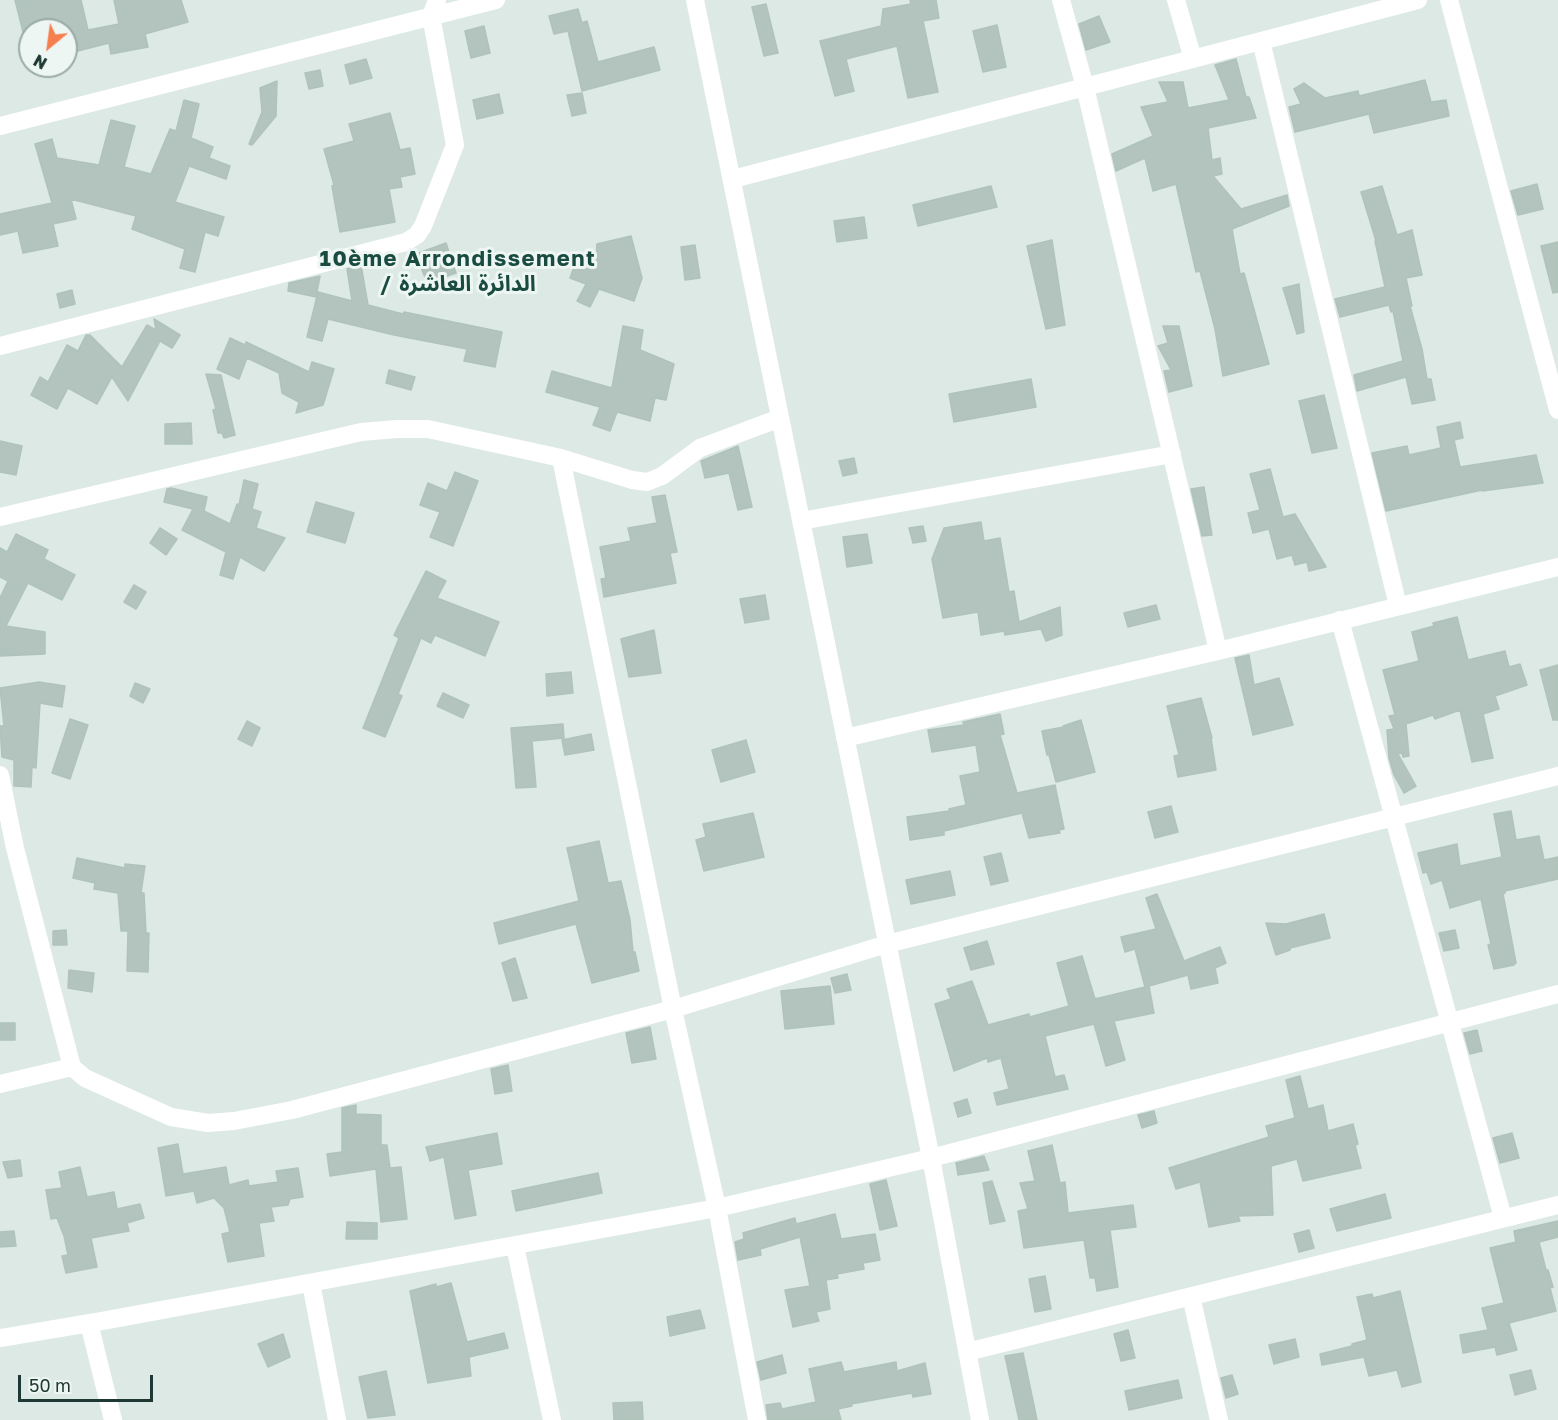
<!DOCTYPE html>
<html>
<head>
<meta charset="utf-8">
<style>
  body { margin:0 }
  #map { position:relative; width:1558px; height:1420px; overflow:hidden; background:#dce9e4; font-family:"Golos Text",sans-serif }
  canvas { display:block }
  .north { position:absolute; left:18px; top:18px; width:60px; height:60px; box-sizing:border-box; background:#edf6f2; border:2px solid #9aaaa6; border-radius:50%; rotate:209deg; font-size:16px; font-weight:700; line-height:24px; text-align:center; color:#1e3933 }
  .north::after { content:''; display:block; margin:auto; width:21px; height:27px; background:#f67f4e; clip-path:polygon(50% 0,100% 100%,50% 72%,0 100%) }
  .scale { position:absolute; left:18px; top:1375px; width:135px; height:27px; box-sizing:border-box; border:3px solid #1e3933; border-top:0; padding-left:8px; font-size:18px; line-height:21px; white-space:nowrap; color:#1e3933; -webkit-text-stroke:4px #edf6f2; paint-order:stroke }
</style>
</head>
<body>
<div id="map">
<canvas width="1558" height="1420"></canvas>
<div class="north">N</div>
<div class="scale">50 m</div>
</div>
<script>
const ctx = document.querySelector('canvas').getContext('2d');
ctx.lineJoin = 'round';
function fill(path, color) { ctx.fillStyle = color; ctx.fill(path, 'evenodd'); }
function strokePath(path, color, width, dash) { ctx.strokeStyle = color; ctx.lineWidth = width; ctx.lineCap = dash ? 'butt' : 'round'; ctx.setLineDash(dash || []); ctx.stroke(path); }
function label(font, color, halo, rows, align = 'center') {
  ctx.font = font + ' "Golos Text","Noto Sans Arabic",sans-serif'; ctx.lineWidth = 6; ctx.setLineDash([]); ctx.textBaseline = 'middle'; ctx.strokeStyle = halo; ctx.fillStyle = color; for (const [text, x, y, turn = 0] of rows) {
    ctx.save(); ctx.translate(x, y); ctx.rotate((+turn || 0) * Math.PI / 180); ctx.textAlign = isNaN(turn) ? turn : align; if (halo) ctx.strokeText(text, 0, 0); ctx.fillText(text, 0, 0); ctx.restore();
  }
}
const building = new Path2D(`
  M15 0H81L88 30 119 24 114 0H181L188 22 145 34 148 47 111 54 109 43 70 53 64 22 23 32Z
  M910 0H936L939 18 923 21 938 92 908 98 897 46 846 59 854 91 835 96 820 41 881 26 883 9 911 4Z
  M766 4 778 53 764 56 752 7Z
  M578 9 582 23 587 21 598 62 654 47 660 70 582 91 568 31 554 34 549 16Z
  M1099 16 1110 42 1086 50 1079 24Z
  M997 25 1006 67 983 72 973 31Z
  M484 26 490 53 471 58 465 31Z
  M366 59 372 78 350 84 345 65Z
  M1236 59 1246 97H1249L1256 118 1208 128 1212 160 1220 158 1222 174 1213 176 1241 209 1287 195 1289 206 1232 229 1240 274 1244 273 1269 364 1223 376 1215 329 1200 271 1196 272 1176 184 1153 191 1145 158 1116 171 1112 154 1153 136 1141 107 1168 102 1159 82H1183L1188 108 1229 100 1215 65Z
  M320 70 323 86 309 89 305 73Z
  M1425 80 1431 102 1446 100 1449 116 1374 133 1369 114 1295 132 1289 107 1301 104 1294 89 1304 83 1325 98 1358 91 1359 96Z
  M277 81 276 116 252 145 249 144 262 112 260 88Z
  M582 93 586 113 572 116 567 95Z
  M499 94 503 113 477 119 473 100Z
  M184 100 199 104 191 138 213 147 209 158 230 166 226 179 189 166 175 202 224 217 218 236 205 232 195 272 180 268 185 249 132 229 136 216 71 199 76 219 53 224 58 246 23 253 18 231 0 235V214L52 203 35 144 52 139 57 158 99 165 111 120 135 126 124 167 151 174 170 129 176 131Z
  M390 113 400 150 410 148 415 174 400 177 402 187 389 189 395 222 340 232 332 186 334 185 324 149 354 141 349 124Z
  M1537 184 1543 209 1518 215 1511 191Z
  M991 186 997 207 918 226 913 205Z
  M1382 186 1397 235 1412 230 1422 275 1406 278 1412 306H1410L1422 349 1427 379H1431L1435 400 1412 404 1406 377 1357 391 1354 375 1403 361 1393 311 1391 312 1389 305 1340 317 1335 299 1385 287 1375 241H1376L1361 192Z
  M864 217 867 238 837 242 834 221Z
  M631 236 642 278 634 301 599 289 590 307 577 301 586 284 570 278 579 253 596 259 597 244Z
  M1052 240 1065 325 1046 329 1027 246Z
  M1558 242V292L1553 293 1541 246Z
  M446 243 456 273 427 283 416 254Z
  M695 245 700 278 685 280 681 247Z
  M361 265 368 305 403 314 404 312 502 332 495 367 464 361 467 349 394 335 328 319 322 341 307 337 318 292 352 301 347 269Z
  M320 276 316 297 288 291 289 283Z
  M1299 284 1304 332 1297 334 1283 288Z
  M72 290 75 304 60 308 57 294Z
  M154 319 180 335 172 348 160 341 128 401 112 377 97 404 68 388 57 409 31 395 40 377 48 382 67 345 78 351 86 335H90L122 367 147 325 156 330Z
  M623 326 643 330 640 350 674 364 666 400 655 398 650 421 617 412 610 431 593 425 600 407 546 392 552 371 612 388Z
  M1163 326H1179L1192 386 1169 392 1164 371 1171 370 1158 346 1168 343Z
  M230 338 245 345 246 342 309 372 312 362 334 369 323 405 296 413 299 402 282 393 279 373 247 358 239 379 217 369Z
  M389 370 415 377 411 390 386 383Z
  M206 374 221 375 235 435 224 438 222 433H218L213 410 216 409Z
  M1031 379 1036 407 954 422 949 394Z
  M1324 395 1337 448 1312 453 1299 401Z
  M1460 422 1463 438 1454 440 1460 467 1536 455 1543 483 1482 491V490L1386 511 1372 453 1407 446 1409 455 1441 448 1437 427Z
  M191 423 192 444H165V424Z
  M0 441 22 446 16 475 0 472Z
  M738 446 752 507 738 510 729 473 705 478 701 461Z
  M854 458 857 473 843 476 839 461Z
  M1270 469 1283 517 1295 514 1326 567 1309 571 1307 562 1295 565 1292 555 1277 559 1269 529 1253 533 1248 513 1260 510 1250 474Z
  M455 472 478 481 453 546 430 537 440 512 420 505 428 483 447 491Z
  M244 480 258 484 252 509 261 512 256 528 285 538 264 571 240 557 233 579 220 575 226 552 182 530 193 509 164 502 167 489 171 488 207 497 204 511 230 524 237 504 239 505Z
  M1204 487 1212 535 1202 536 1191 489Z
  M665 495 677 552 670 553 676 583 604 597 601 579 606 578 600 547 631 541 628 528 657 523 652 497Z
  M316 502 354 513 345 543 307 532Z
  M981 522 984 541 1000 538 1009 592 1014 591 1019 622 1060 607 1062 635 1046 641 1041 629 1005 635 1004 631 981 635 978 612 943 618 932 559 944 528Z
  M923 526 926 541 913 543 909 528Z
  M160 528 177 539 166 555 150 543Z
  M16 534 48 550 44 559 75 575 62 600 28 583 6 626 45 632V654L0 656V598L8 581 0 577V548L7 552Z
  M867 534 872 563 847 567 843 537Z
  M426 571 446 581 437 598 499 622 485 656 435 635 431 643 421 638 398 694 402 696 385 737 363 728 399 638 394 635Z
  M134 585 146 592 136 609 124 602Z
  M765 595 769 619 745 623 740 599Z
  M1156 605 1160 619 1128 627 1124 613Z
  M1457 617 1468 660 1505 651 1509 667 1520 664 1527 685 1495 696 1499 709 1483 714 1493 758 1472 762 1460 710 1435 719 1433 715 1406 724 1409 756 1403 757 1402 753 1398 754 1416 786 1404 793 1394 775 1389 758 1387 730 1394 729 1389 716 1395 715 1383 670 1419 661 1412 632 1434 626 1433 623Z
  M654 630 661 673 629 677 621 639Z
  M1249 655 1254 685 1279 678 1293 725 1253 735 1235 658Z
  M1558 665V720H1553L1540 670Z
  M571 672 573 693 547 696 546 674Z
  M39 682 65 686 62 707 40 703 36 768 32 767 31 787 14 786V760L2 757 0 726H4L0 688Z
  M135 683 150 689 143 703 130 696Z
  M443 693 469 705 463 718 437 706Z
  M1201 698 1212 738H1211L1216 770 1178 777 1174 756 1179 755 1167 706Z
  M1000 714 1004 734 1000 735 1017 793 1055 785 1064 829 1059 830 1060 833 1029 838 1022 813 944 831V835L910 840 907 817 949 811V809L966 805 960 776 980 772 976 745 932 752 928 730 964 725 963 722Z
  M70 719 88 725 70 779 52 773Z
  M1081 720 1095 772 1056 782 1049 755H1047L1042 731 1064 727 1063 726Z
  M247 721 260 728 252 746 238 739Z
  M563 724 564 738 532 741 536 787 516 788 511 728Z
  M591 734 594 750 565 755 562 740Z
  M746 740 755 772 721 782 712 750Z
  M1171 806 1178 832 1155 838 1148 812Z
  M1511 811 1516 840 1539 836 1544 860 1558 857V879L1505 891V893L1503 894 1516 963 1514 964V965L1494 969 1488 945 1491 944 1481 899 1450 908 1442 880 1431 884 1427 872 1423 873 1418 853 1457 844 1460 866 1502 857 1494 814Z
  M753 813 764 857 704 871 696 840 706 837 703 824Z
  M599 841 608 883 621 881 630 920 633 952H635L639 971 592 983 576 924 499 944 494 923 579 901 567 848Z
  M1001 853 1008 881 991 885 984 857Z
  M77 858 125 868V864L145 866 141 893H144L146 933H149L148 972 127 971 128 931H121L118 893 94 889 95 883 73 878Z
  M950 871 955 895 911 904 906 880Z
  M1157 894 1184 961 1220 947 1226 963 1215 968 1218 983 1191 989 1188 975 1149 986 1154 1013 1114 1021 1125 1060 1106 1066 1094 1024 1045 1036 1055 1077 1064 1075 1068 1089 997 1105 994 1093 1009 1089 1001 1058 988 1062 987 1058 954 1071 935 1004 951 999 947 989 972 981 988 1025 1029 1014 1030 1017 1069 1006 1057 963 1082 956 1095 999 1145 987 1135 949 1125 952 1121 937 1156 929 1146 898Z
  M1324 914 1330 938 1290 948V950L1276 955 1266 923 1286 924Z
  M66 930 67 945H53V931Z
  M1455 930 1459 948 1444 951 1439 933Z
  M987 941 994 964 971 970 964 948Z
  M515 958 527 998 513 1001 502 963Z
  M69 970 94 973 92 992 68 988Z
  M847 974 851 990 835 993 831 978Z
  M830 986 834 1024 785 1029 781 991Z
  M0 1023H15V1040H0Z
  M650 1027 656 1059 632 1063 626 1033Z
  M1477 1030 1482 1051 1470 1054 1464 1033Z
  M508 1065 512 1091 495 1094 491 1069Z
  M1300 1076 1308 1109 1323 1105 1328 1131 1353 1124 1358 1144 1355 1145 1361 1168 1303 1181 1297 1159 1271 1166 1273 1215 1238 1216 1240 1221 1209 1227 1200 1182 1176 1189 1169 1168 1269 1137 1266 1126 1295 1118 1286 1080Z
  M967 1099 971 1113 958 1117 954 1103Z
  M356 1105V1114L381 1115V1145H387L390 1168 401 1167 407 1219 381 1222 376 1169 330 1176 327 1154 342 1152V1108Z
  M1154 1111 1157 1123 1142 1128 1138 1115Z
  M497 1133 502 1164 468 1170 476 1215 455 1219 444 1157 430 1161 426 1147Z
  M1512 1133 1519 1158 1500 1163 1493 1138Z
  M178 1144 183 1174 226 1167 229 1185 248 1180 249 1186 278 1182 276 1171 298 1168 303 1197 290 1199 288 1205 271 1207 274 1221 259 1223 264 1256 228 1262 222 1234 230 1232 224 1208 214 1198 197 1203 194 1191 166 1196 158 1148Z
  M1052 1145 1060 1183 1065 1182 1068 1213 1133 1205 1136 1227 1110 1230 1118 1287 1097 1291 1095 1278H1090L1084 1240 1024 1248 1018 1211 1028 1209 1020 1183 1035 1181 1028 1151Z
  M984 1156 989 1170 958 1175 956 1163Z
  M20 1160 22 1176 8 1178 3 1162Z
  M80 1167 87 1197 114 1192 117 1209 140 1204 144 1218 127 1223 129 1231 91 1238 97 1267 66 1273 62 1256 68 1255 64 1236 57 1218 51 1219 46 1190 62 1188 59 1172Z
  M598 1173 602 1193 516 1211 512 1191Z
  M886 1180 897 1226 880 1230 870 1184Z
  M992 1181 1005 1221 990 1224 983 1183Z
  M1385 1194 1391 1218 1337 1231 1330 1209Z
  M835 1214 841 1239 875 1234 880 1260 863 1263 864 1269 837 1274 838 1278 826 1280 830 1309 816 1312 819 1321 793 1327 785 1290 810 1286 800 1237 760 1249 761 1255 738 1260 735 1242 744 1239 743 1233 795 1218 796 1224Z
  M1558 1221V1237L1539 1242 1546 1270H1548L1553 1287 1550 1288 1556 1311 1509 1323 1517 1350 1497 1355 1495 1347 1463 1353 1460 1335 1488 1330 1482 1308 1504 1303 1490 1248 1516 1242 1514 1231Z
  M347 1222 377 1223V1239H346Z
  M1309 1230 1314 1248 1299 1252 1294 1234Z
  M14 1231 16 1246 0 1247V1232Z
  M1045 1276 1051 1309 1035 1312 1029 1279Z
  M451 1283 467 1342 504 1333 508 1348 469 1357 471 1376 428 1383 410 1291 436 1284V1287Z
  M1400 1291 1421 1382 1402 1387 1397 1370 1369 1376 1364 1357 1322 1365 1320 1354 1352 1346V1344L1367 1340 1357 1297 1372 1294 1373 1298Z
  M700 1310 705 1328 670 1336 667 1317Z
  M1128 1330 1135 1358 1121 1361 1114 1334Z
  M283 1334 290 1357 268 1367 258 1344Z
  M1295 1339 1299 1357 1274 1364 1269 1345Z
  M1023 1353 1037 1420H1019L1005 1356Z
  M782 1355 786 1373 761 1380 757 1362Z
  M841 1362 844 1372 896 1362 897 1371 925 1363 931 1394 913 1397 912 1393 851 1404 852 1406 838 1409 841 1420H768L766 1405 780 1403 782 1409 816 1402 809 1369Z
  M1531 1370 1536 1389 1515 1395 1510 1375Z
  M386 1371 395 1415 368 1418 359 1377Z
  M1232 1375 1238 1394 1226 1398 1221 1378Z
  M1178 1380 1182 1398 1129 1410 1125 1391Z
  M642 1402 643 1420H614L613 1403Z`);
const minor = new Path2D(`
  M695 0 931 1158 980 1420
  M1061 0 1085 87 1218 651
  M1176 0 1193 59
  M1449 0 1558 410
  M1261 41 1398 606
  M0 126 496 0
  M733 179 1418 0
  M0 346 406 242 417 235 423 226 455 145 431 16 437 0
  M561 458 673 1009 717 1208 757 1420
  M0 517 361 432 397 429H428L561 458 632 480 647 482 662 476 700 448 780 418
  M801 521 1172 454
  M1340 620 1503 1218
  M845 738 1218 651 1558 567
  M0 775 15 848 72 1067 85 1078 171 1117 208 1123 234 1121 292 1110 673 1009 887 944 1558 776
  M0 1084 72 1067
  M515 1246 552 1420
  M311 1283 337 1420
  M1191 1296 1219 1420
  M89 1323 113 1420
  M0 1338 102 1321 717 1208 931 1158 1558 994
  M967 1352 1558 1205`);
const districtNames = [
  ["10ème Arrondissement",458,259],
  ["/ الدائرة العاشرة",458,284]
];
fill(building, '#b2c4bd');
strokePath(building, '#afc3bb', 1.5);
strokePath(minor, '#fff', 18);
ctx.letterSpacing = '1.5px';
label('bold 22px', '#1a4b41', '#edf6f2', districtNames);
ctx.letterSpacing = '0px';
</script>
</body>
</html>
